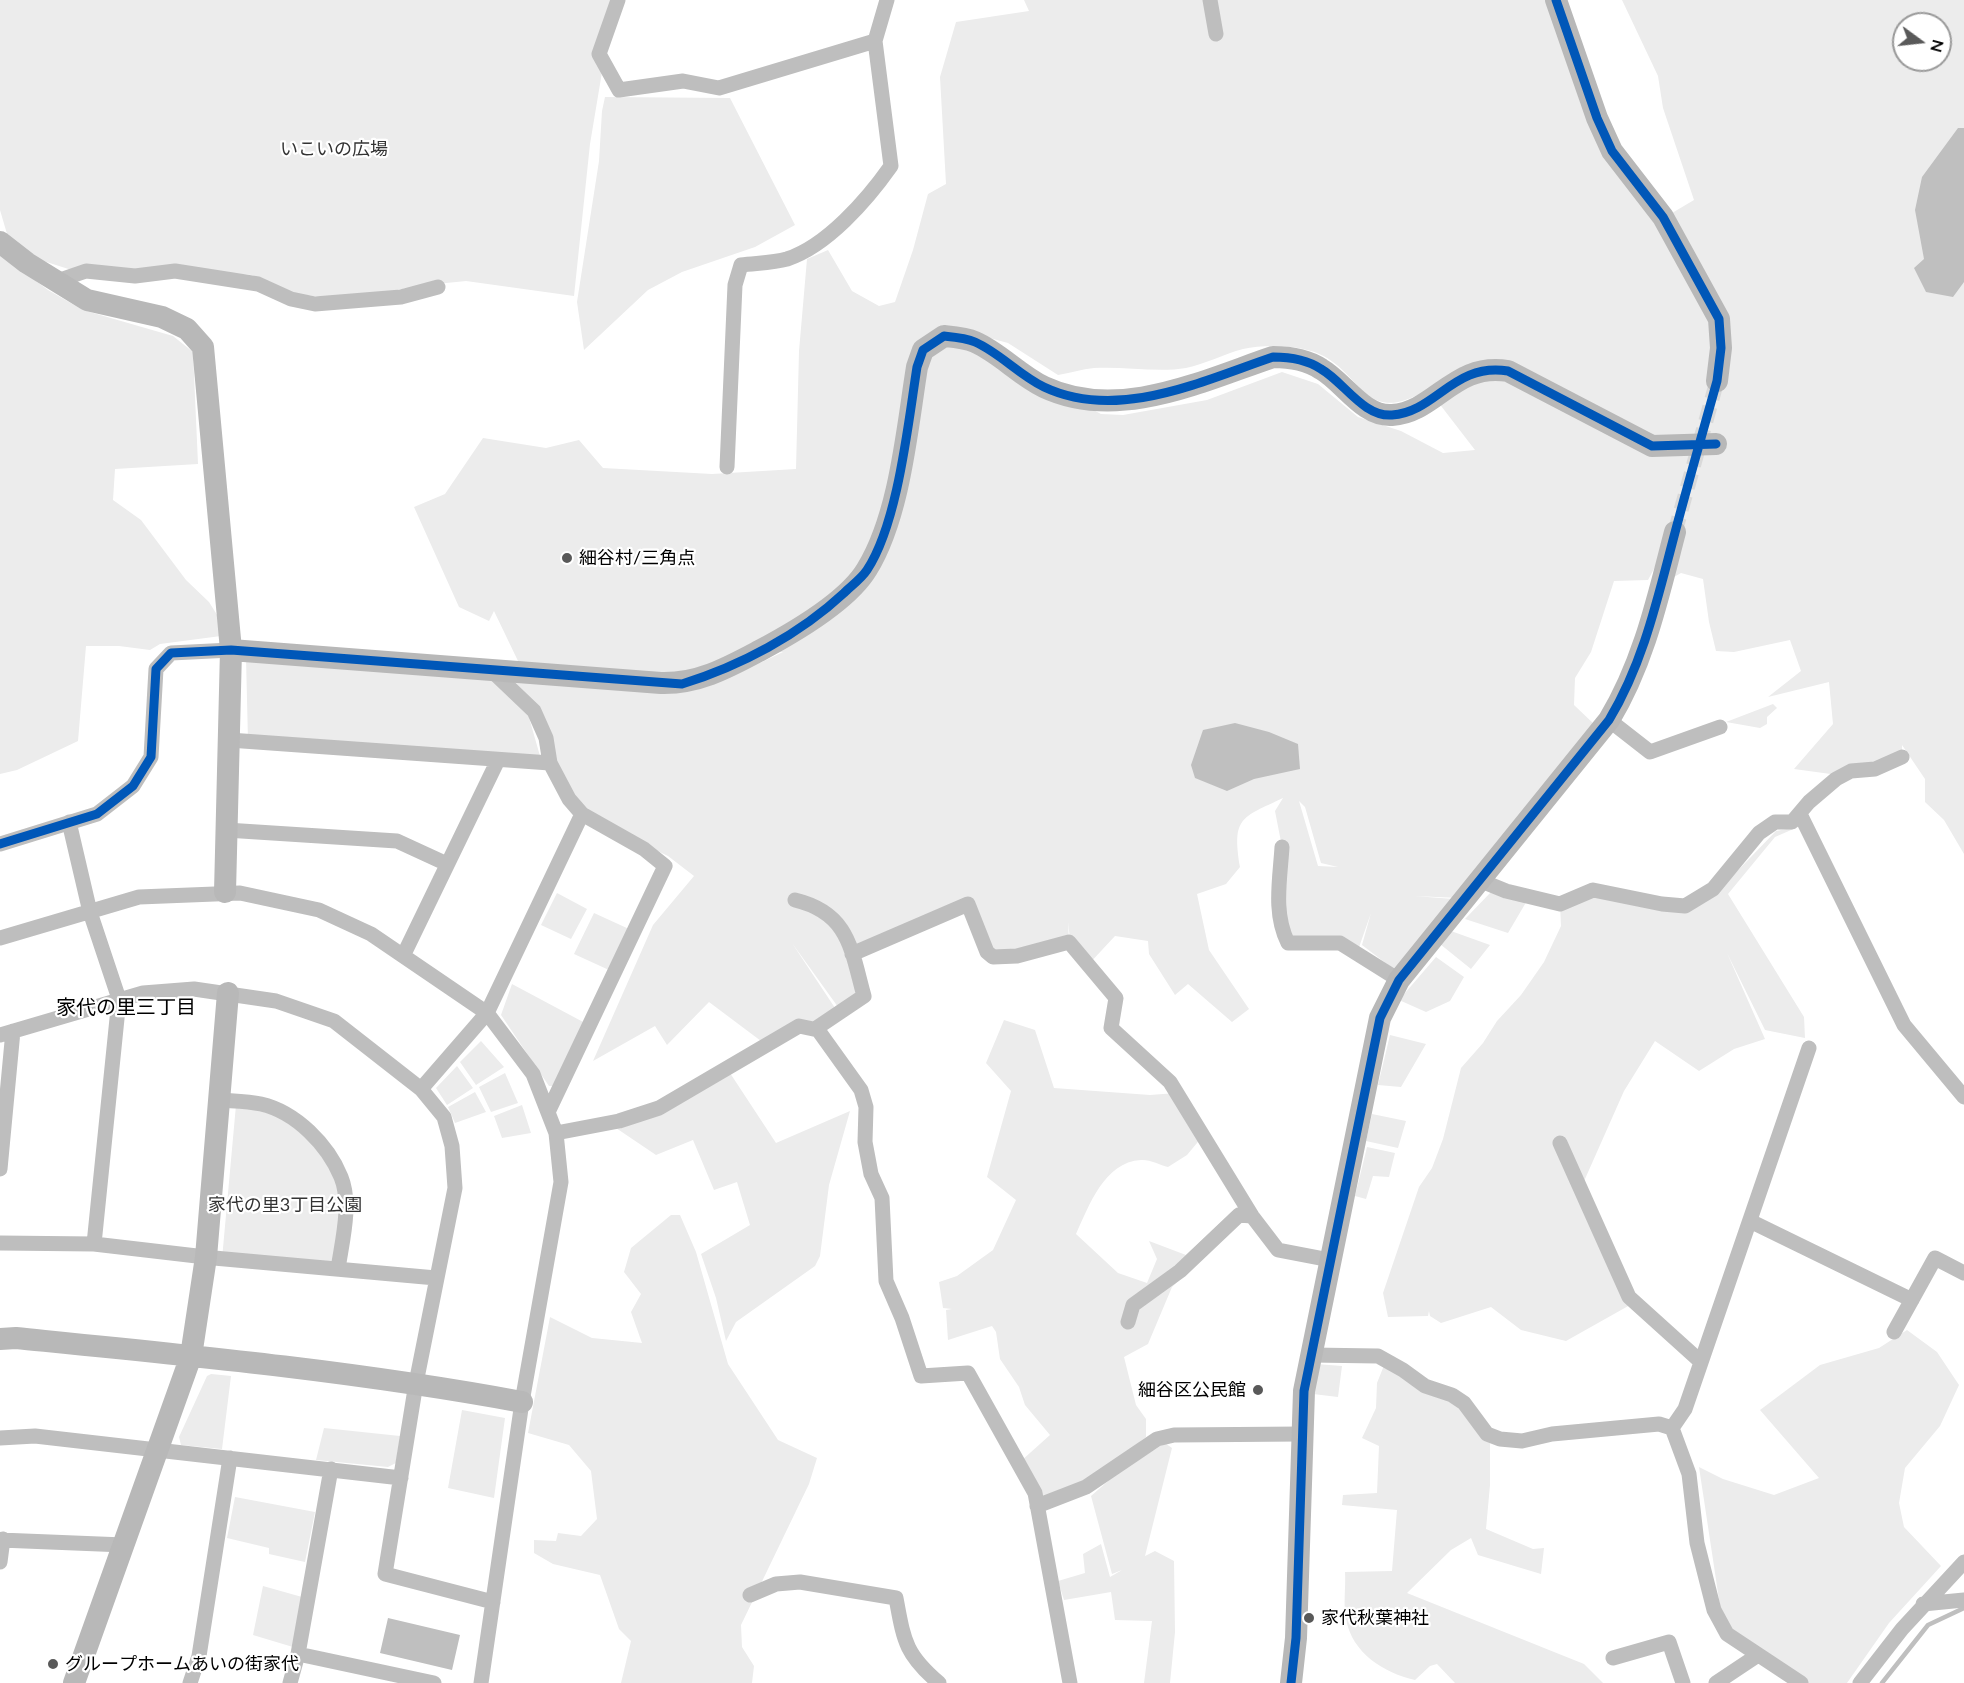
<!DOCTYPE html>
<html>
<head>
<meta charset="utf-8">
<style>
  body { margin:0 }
  #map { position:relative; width:1964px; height:1683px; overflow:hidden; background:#fff; font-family:Lato,sans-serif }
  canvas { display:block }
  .north { position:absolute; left:1892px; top:12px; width:60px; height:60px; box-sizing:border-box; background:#fff; border:2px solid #999; border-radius:50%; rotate:105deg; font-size:16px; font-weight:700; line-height:24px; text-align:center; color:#000 }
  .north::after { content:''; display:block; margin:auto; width:21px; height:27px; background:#595959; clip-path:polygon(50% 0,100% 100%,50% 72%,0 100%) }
</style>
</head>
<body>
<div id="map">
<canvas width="1964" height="1683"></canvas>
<div class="north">N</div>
</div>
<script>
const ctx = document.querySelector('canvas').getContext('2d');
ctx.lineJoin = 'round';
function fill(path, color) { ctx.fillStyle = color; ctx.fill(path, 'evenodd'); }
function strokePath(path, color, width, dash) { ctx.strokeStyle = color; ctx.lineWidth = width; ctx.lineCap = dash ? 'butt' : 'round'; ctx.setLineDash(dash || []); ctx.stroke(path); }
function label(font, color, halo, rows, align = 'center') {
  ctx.font = font + ' Lato,"Noto Sans JP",sans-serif'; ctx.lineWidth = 4.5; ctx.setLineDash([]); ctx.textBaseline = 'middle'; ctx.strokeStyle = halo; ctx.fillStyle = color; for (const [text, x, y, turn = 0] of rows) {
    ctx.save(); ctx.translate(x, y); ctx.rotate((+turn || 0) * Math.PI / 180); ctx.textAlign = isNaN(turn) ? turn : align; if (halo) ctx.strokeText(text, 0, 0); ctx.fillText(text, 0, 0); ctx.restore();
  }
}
const green = new Path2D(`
  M0 0H614L590 144 574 296 466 281 426 285 349 298 313 296 292 293 252 275 176 268 81 273 12 251 0 210Z
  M1024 0H1547L1581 105 1667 216 1694 200 1663 108 1658 76 1622 0H1964V854L1944 820 1925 802V779L1902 745V757L1838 775 1794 769 1833 724 1829 682 1768 697 1801 671 1790 640 1734 652 1716 651 1709 622 1703 579 1681 573 1674 577 1655 567 1648 580 1614 581 1591 652 1575 678 1574 705 1595 725 1459 898 1414 896 1454 899 1396 971 1362 945 1371 913 1357 953 1288 943 1282 847 1275 811 1283 798C1241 818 1232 817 1240 867L1226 884 1197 894 1209 950 1249 1009 1232 1022 1188 984 1175 995 1149 954 1148 941 1115 936 1088 965 1070 939 1068 922 1069 942 994 960 969 904 855 952 859 993 838 1007 792 943 837 1011 817 1025 761 1041 709 1002 667 1045 655 1026 593 1061 653 925 694 876 668 856 582 814 526 707 542 763 248 741 246 658 509 671 518 661 494 611 489 621 459 607 414 507 445 494 483 438 546 448 579 440 603 468 712 474 796 469 799 351 807 259 828 250 852 291 879 306 895 302 913 250 928 194 946 184 940 77 956 22 1029 11ZM1904 24H1940V60H1904ZM942 325 1008 343 1058 375C1070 373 1082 369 1094 368 1122 366 1158 373 1186 368 1205 364 1224 354 1243 349 1261 345 1289 345 1307 350 1362 362 1359 432 1428 389L1475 450 1443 453 1401 431 1358 417 1318 384 1282 372 1207 400 1123 415 1101 414 955 338 916 359ZM783 652 762 662 661 683 752 654ZM1299 801 1305 807 1321 863 1338 867 1318 866Z
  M605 97 730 98 795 225 755 247 682 272 648 290 584 350 577 302 599 161 602 111Z
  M0 254 48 290 83 310 173 336 193 352 198 464 115 469 113 500 141 520 186 580 209 602 219 618 221 636 160 644 150 650 119 646H86L78 741 17 770 0 774Z
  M1773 704 1777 708 1767 717V724L1760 728 1726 722Z
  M1798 827 1775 837 1728 894 1804 1017 1805 1038 1765 1030 1727 953 1765 1039 1734 1049 1699 1071 1655 1041 1624 1091 1581 1188 1630 1305 1566 1341 1521 1330 1491 1307 1441 1323 1430 1316 1429 1311 1428 1316 1388 1317 1383 1293 1419 1187 1432 1168 1443 1139 1461 1068 1483 1043 1497 1021 1521 995 1544 962 1561 926 1560 904 1593 890 1685 906 1719 890 1776 831Z
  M1492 891 1528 899 1508 933 1465 919Z
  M557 893 587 909 571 939 541 925Z
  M594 913 629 929 609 970 574 954Z
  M1451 931 1490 945 1471 969 1440 944Z
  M1436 957 1464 977 1450 1001 1426 1012 1399 1000Z
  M512 984 585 1023 554 1086H549L501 1015Z
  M1004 1020 1035 1030 1054 1088 1150 1095 1176 1093 1202 1137 1187 1155 1168 1167C1160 1165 1149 1159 1141 1160 1104 1162 1089 1206 1076 1234L1118 1273 1147 1283 1157 1259 1149 1241 1186 1255 1239 1205 1246 1217 1172 1287 1148 1344 1124 1357 1136 1405 1146 1419V1437L1086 1483 1043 1497 1021 1461 1050 1435 1025 1405 1019 1387 1000 1359 996 1332 992 1326 948 1340 946 1310 952 1309 943 1308 939 1282 957 1276 993 1250 1016 1200 987 1177 1011 1091 986 1063Z
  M1390 1035 1426 1044 1401 1087 1378 1085Z
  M481 1041 504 1067 476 1085 460 1062Z
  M457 1066 473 1088 447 1105 436 1088Z
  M505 1073 518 1103 491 1112 479 1087Z
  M730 1073 776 1143 850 1111 829 1185 820 1256 815 1266 736 1322 726 1341 716 1298 701 1254 750 1225 737 1182 714 1190 693 1140 656 1155 616 1128Z
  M475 1092 486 1112 455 1123 448 1107Z
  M261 1104 297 1123 340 1175 338 1269 222 1259 236 1105Z
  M522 1105 531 1133 502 1138 494 1116Z
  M1372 1114 1406 1121 1398 1148 1366 1141Z
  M1367 1147 1395 1153 1389 1177 1373 1176 1366 1199 1355 1196Z
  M671 1215H680L696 1252 728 1364 778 1440 817 1458 809 1484 741 1625 742 1647 754 1666 752 1683H621L631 1641 619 1629 600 1575 553 1564 534 1553V1540L556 1541 558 1533 581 1536 597 1519 591 1471 569 1445 528 1433 550 1317 592 1338 642 1343 631 1312 641 1294 624 1272 631 1248Z
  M1907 1330 1937 1352 1959 1385 1940 1426 1905 1468 1899 1503 1904 1527 1941 1566 1889 1623 1847 1683H1801L1723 1626 1699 1467 1723 1479 1774 1495 1819 1478 1760 1410 1820 1365 1879 1348Z
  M1385 1363 1464 1403 1490 1435V1485L1486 1529 1533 1549 1544 1548 1541 1574 1478 1555 1471 1538 1451 1550 1407 1593 1584 1664 1603 1683H1455L1437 1664 1430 1666 1415 1680C1384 1673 1352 1653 1346 1619 1343 1604 1346 1587 1345 1572L1392 1571 1397 1510 1342 1505 1343 1495 1377 1493 1379 1446 1362 1438 1376 1408 1377 1383Z
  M1316 1364 1342 1366 1338 1397 1313 1394Z
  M211 1374 231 1376 222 1449 181 1445 179 1437 207 1376Z
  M462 1410 505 1418 494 1498 448 1488Z
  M324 1428 400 1436 396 1463 388 1467 316 1460Z
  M1165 1443 1172 1448 1145 1556 1155 1551 1174 1561 1175 1632 1170 1683H1144L1152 1621 1115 1620 1111 1592 1064 1600 1058 1581 1085 1573 1083 1554 1101 1544 1110 1577 1122 1570 1112 1574 1091 1496 1116 1474Z
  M235 1497 315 1512 305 1562 269 1554V1548L227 1538Z
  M263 1586 302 1597 293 1647 253 1635Z`);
const water = new Path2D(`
  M1958 128H1964V282L1953 297 1926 292 1914 268 1924 259 1915 210 1922 177Z
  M1235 723 1269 732 1298 744 1300 769 1254 779 1227 791 1195 778 1191 765 1203 730Z
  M388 1618 460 1635 452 1670 380 1653Z`);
const stream = new Path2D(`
  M1882 1683 1928 1625 1964 1608`);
const streetTunnel = new Path2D(`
  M1675 532 1717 381`);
const street = new Path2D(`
  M618 0 599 54 619 90 683 81 719 88 875 41
  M1210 0 1216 34
  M57 281 86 271 135 276 175 271 258 284 291 299 315 304 401 297 438 287
  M727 467 735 285 741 265C756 263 773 263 787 259 827 246 867 200 891 166L875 41 887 0
  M491 670 534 711 546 738 550 763 569 799 582 814 644 849 665 866 549 1110
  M1609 720 1650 752 1720 727
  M229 740 550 763
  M1800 814 1904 1025 1964 1097
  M69 822 90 912 119 999 94 1244
  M226 830 397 841 447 864
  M0 844 97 814 133 786 151 757 156 669 171 653 231 650
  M1282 847C1280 880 1273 913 1288 943H1340L1399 980
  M1479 880 1506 891 1560 904 1593 890 1662 904 1685 906 1713 889 1759 833 1775 822H1792L1809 802 1836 779 1851 771 1875 769 1902 757
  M795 900C849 913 851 949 864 996L815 1029
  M0 938 139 897 240 893 319 910 371 934 487 1013 533 1074 556 1133 561 1182 522 1402 481 1683
  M404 954 498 760
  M852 954 968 904 987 952 993 957 1017 956 1069 942 1116 998 1111 1028 1170 1082 1252 1216 1278 1250 1330 1260
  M0 1035 143 993 194 989 276 1001 334 1021 421 1089 444 1117 452 1146 455 1188 416 1383 385 1574 493 1602
  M421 1089 487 1013 582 814
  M220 1100C233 1101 248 1101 261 1104 296 1112 328 1145 341 1177 352 1204 342 1241 338 1269
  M556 1133 619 1121 659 1108 799 1026 818 1030 861 1090 866 1107 865 1142 871 1174 882 1198 886 1281 902 1318 921 1376 968 1373 1035 1493 1070 1683
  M1560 1143 1629 1297 1701 1362
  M0 1169 13 1031
  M1750 1221 1912 1300
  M0 1243 94 1244 214 1258 436 1278
  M1128 1322 1133 1305 1180 1271 1239 1215 1252 1216
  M1894 1332 1935 1258 1964 1273
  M1311 1355 1378 1356 1403 1370 1425 1386 1452 1395 1464 1403 1487 1434 1500 1439 1522 1441 1552 1434 1659 1424 1672 1428 1689 1474 1697 1543 1714 1610 1727 1634 1801 1683
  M1672 1428 1685 1409 1809 1048
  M0 1438 35 1436 401 1478
  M1037 1506 1086 1487 1157 1439 1174 1435 1301 1434
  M0 1540 124 1545
  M0 1562 3 1539
  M750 1595 776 1584 800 1582 896 1598C904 1641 905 1654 939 1683
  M1923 1604 1964 1600
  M298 1654 434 1683
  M1613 1658 1669 1642 1683 1683
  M190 1683 199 1656 230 1458
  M290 1683 298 1654 331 1469
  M1716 1683 1758 1655
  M1860 1683 1902 1629 1964 1562`);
const secondary = new Path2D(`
  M1556 0 1597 118 1612 151 1663 217 1719 319 1721 348 1717 381
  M0 242 27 263 87 300 162 317 187 329 203 347 231 650 225 892
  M231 650 661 683C698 684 727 668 759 651 791 634 848 601 867 569 900 515 907 429 917 367L923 350 944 336C954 337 966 338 975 342 1000 353 1019 375 1044 387 1118 422 1202 381 1273 357 1290 357 1306 359 1321 369 1344 382 1363 417 1392 415 1436 412 1454 362 1508 371L1652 446 1716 444
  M0 1339 16 1338C186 1355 355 1371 522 1402
  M74 1683 191 1356 206 1257 228 993
  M1291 1683 1296 1638 1304 1391 1380 1018 1399 980 1609 720C1644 662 1658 597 1675 532`);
const cycleway = new Path2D(`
  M0 844 97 814 133 786 151 757 156 669 171 653 231 650 682 684C740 666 799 635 844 593 851 586 861 579 867 570 898 523 908 424 917 367L923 350 944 336C954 337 966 338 975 342 1000 353 1019 375 1044 387 1118 422 1202 381 1273 357 1290 357 1306 359 1321 369 1344 382 1363 417 1392 415 1436 412 1454 362 1508 371L1652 446 1716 444
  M1291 1683 1296 1638 1304 1391 1380 1018 1399 980 1609 720C1642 665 1656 605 1672 544 1686 490 1702 435 1717 381L1721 348 1719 319 1663 217 1612 151 1597 118 1556 0`);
const markers = [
  [567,558,6,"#595959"],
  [1258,1390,6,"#595959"],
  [1309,1618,6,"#595959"],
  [53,1664,6,"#595959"]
];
const parkNames = [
  ["いこいの広場",334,149],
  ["家代の里3丁目公園",285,1205]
];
const poiNames = [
  ["細谷村/三角点",579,558],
  ["細谷区公民館",1246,1390,"right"],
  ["家代秋葉神社",1321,1618],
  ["グループホームあいの街家代",65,1664]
];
const neighbourhoodNames = [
  ["家代の里三丁目",126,1008]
];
fill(green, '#ececec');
fill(water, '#bfbfbf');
strokePath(stream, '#bfbfbf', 4.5);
strokePath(streetTunnel, '#d9d9d9', 15, [15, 8]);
strokePath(street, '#bebebe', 15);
strokePath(secondary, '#b8b8b8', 22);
strokePath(cycleway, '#0057b8', 9);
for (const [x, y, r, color] of markers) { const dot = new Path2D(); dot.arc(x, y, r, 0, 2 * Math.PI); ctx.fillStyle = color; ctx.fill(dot); strokePath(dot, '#fff', 2); }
label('18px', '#333', '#fff', parkNames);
label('18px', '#000', '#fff', poiNames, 'left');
label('20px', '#000', '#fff', neighbourhoodNames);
</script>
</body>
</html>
